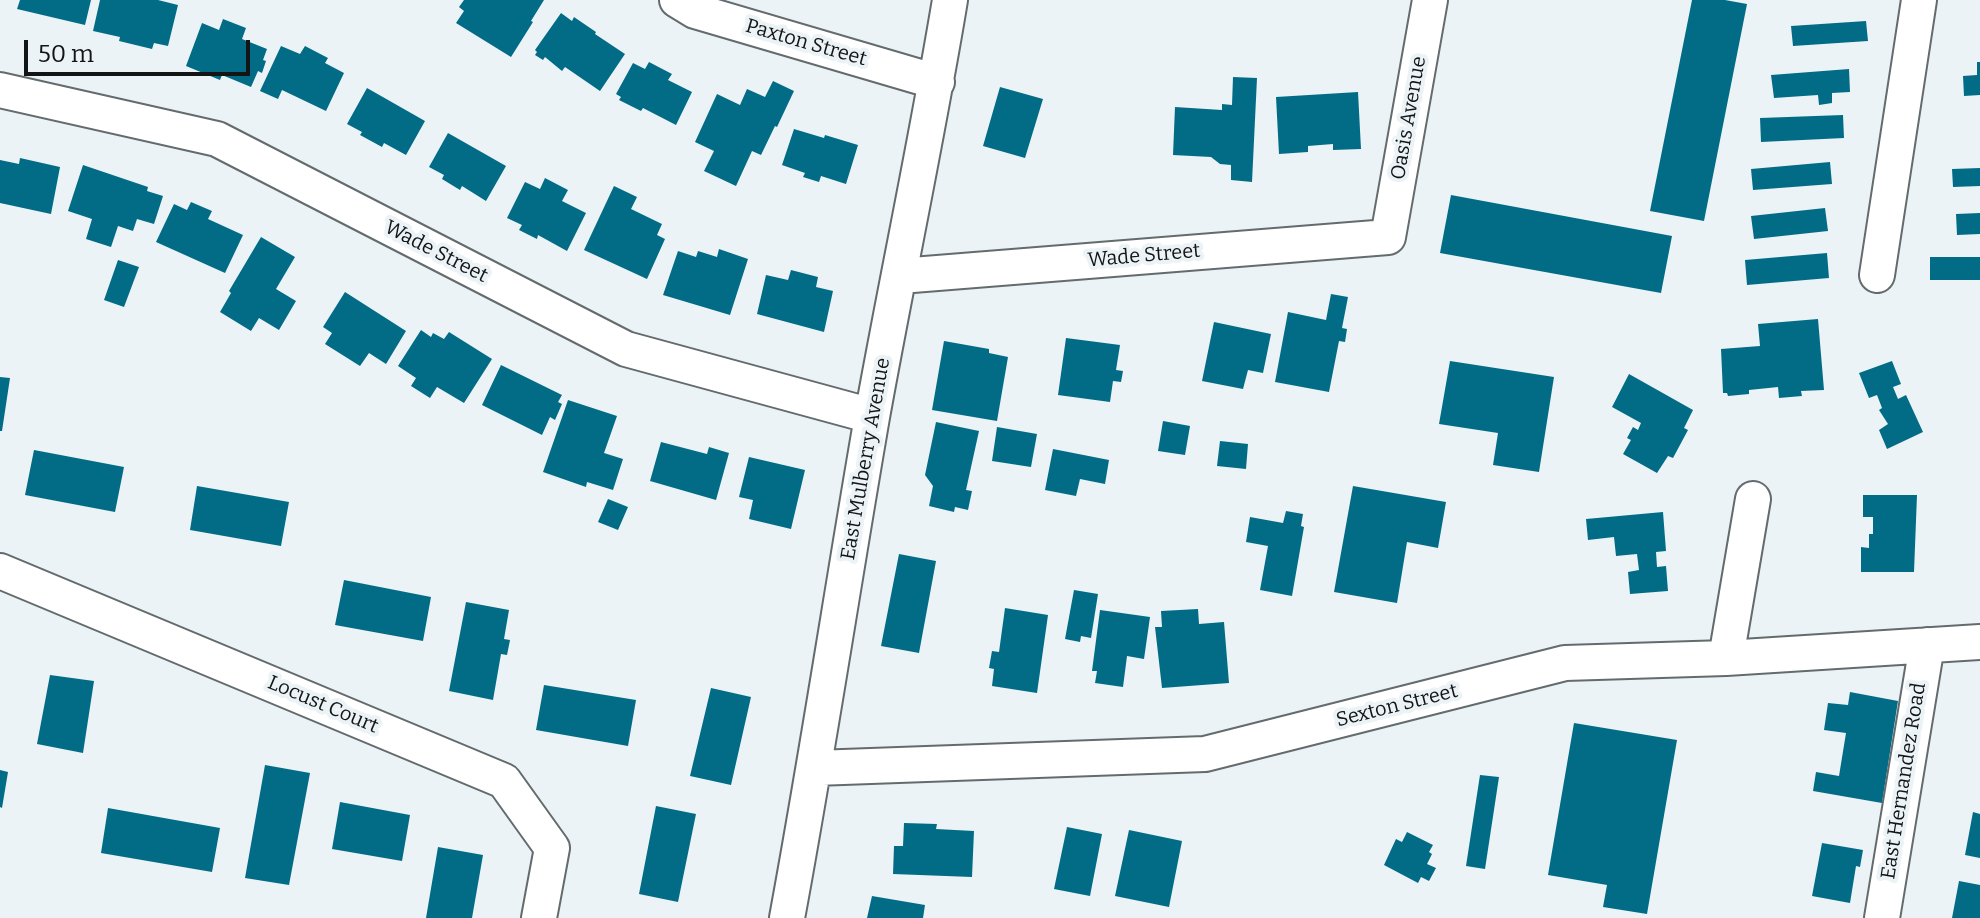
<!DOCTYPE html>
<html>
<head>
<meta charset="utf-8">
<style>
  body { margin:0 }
  #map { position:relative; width:1980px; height:918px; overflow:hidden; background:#ebf3f6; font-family:Bitter,serif }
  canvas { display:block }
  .scale { position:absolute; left:24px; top:40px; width:226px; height:36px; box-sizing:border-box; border:4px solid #121415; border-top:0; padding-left:10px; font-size:24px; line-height:28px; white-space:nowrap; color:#121415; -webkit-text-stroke:6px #ebf3f6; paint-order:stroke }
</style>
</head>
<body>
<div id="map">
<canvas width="1980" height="918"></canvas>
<div class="scale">50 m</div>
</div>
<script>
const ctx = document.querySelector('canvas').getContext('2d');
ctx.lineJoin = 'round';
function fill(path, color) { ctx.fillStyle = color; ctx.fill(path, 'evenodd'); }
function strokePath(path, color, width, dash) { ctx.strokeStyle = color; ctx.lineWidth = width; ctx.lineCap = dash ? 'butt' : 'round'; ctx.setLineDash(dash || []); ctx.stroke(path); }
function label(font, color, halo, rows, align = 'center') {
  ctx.font = font + ' Bitter,serif'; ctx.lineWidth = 8; ctx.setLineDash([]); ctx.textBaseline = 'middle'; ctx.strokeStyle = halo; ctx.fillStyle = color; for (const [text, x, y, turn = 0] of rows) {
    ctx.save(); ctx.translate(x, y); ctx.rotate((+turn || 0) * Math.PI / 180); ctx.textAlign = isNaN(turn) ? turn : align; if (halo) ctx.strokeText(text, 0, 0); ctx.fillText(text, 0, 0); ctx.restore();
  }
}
const building = new Path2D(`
  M20 0H91L85 25 17 9Z
  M100 0H158L178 5 168 46 154 43 152 49 119 41 120 37 93 31Z
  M464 0H544L531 21 533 22 511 57 456 23 464 11 459 7Z
  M1692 0H1725L1747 4 1704 221 1650 211Z
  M561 13 572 21 574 17 596 32 595 34 625 54 600 91 565 67 562 71 545 57 543 60 535 55 537 52 535 50Z
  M223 19 246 28 242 39 267 49 263 60 266 61 262 73 258 71 251 87 222 75 220 80 186 66 202 23 219 30Z
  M1866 21 1868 41 1793 46 1791 26Z
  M281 46 300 54 305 46 328 58 325 63 344 73 326 111 282 90 278 99 260 91Z
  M649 62 672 74 668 80 692 92 676 125 643 108 641 111 619 100 621 97 616 94 633 63 645 69Z
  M1977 62H1980V95L1964 96 1963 76 1977 75Z
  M1849 69 1850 92 1832 93V103L1819 105 1818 95 1774 98 1771 75Z
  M1233 77 1257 78 1252 182 1231 180V165L1220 164 1211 157 1173 155 1175 107 1222 110V104L1232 105Z
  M773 81 794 91 777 127 775 126 761 155 752 151 736 186 704 171 714 151 695 142 717 94 740 105 747 89 765 97Z
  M1000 87 1043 99 1025 158 983 146Z
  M367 88 425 121 406 155 384 143 382 147 360 135 362 132 347 124Z
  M1358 92 1361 149 1333 150V144L1308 146V152L1279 154 1276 97Z
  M1843 115 1844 138 1761 142 1760 118Z
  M794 129 824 138 825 135 858 145 846 184 821 176 819 182 803 177 805 173 782 165Z
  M448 133 506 166 486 201 462 186 460 190 442 179 444 175 429 167Z
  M20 158 60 167 51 214 0 203V160L19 164Z
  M1830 162 1832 184 1753 190 1751 169Z
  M83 165 148 187 147 191 163 196 154 224 137 219 133 231 118 226 111 247 86 239 92 219 68 211Z
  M1980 168V186L1953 187 1952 169Z
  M545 178 568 190 562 201 586 213 567 251 538 235 537 239 519 230 522 225 507 218 525 182 540 189Z
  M614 186 637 197 631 209 662 224 657 235 665 239 647 279 584 250Z
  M1451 195 1672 236 1661 293 1440 253Z
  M191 202 212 211 208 219 243 235 225 273 156 242 174 204 187 210Z
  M1825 208 1828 231 1754 239 1751 216Z
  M1980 213V234L1957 235 1956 214Z
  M261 237 295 257 276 289 296 301 279 330 259 318 251 331 220 312 231 293 229 291Z
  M719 249 748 259 730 315 663 295 678 251 696 257 698 251 717 257Z
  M1827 253 1829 278 1747 285 1745 260Z
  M1930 257H1980V280H1930Z
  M118 260 139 267 124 307 104 300Z
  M791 270 818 277 816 287 833 291 824 332 757 314 766 275 788 280Z
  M345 292 406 331 386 364 369 353 360 366 325 344 332 333 323 327Z
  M1331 294 1348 297 1342 328 1347 329 1345 342 1339 341 1329 392 1275 382 1288 312 1326 320Z
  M1818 319 1824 390 1801 391 1802 396 1779 398 1778 387 1749 390V394L1728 396 1727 393H1723L1721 349 1760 346 1758 324Z
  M1214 322 1271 334 1263 373 1248 370 1243 389 1202 381Z
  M421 330 431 337 433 333 444 339 449 332 492 359 464 403 437 387 430 398 411 386 416 378 398 366Z
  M1066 338 1120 345 1116 370 1123 371 1121 382 1113 381 1110 402 1058 395Z
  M944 341 989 349V353L1008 357 997 421 932 410Z
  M1450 361 1554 377 1539 472 1493 465 1498 433 1439 424Z
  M1892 361 1901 384 1893 387 1898 399 1906 395 1923 432 1887 449 1879 430 1888 424 1879 410 1882 408 1877 395 1869 398 1859 373Z
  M501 365 562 395 558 402 562 404 555 420 550 417 542 435 482 405Z
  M1629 374 1693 410 1684 428 1688 430 1673 458 1668 456 1657 473 1623 454 1631 440 1627 438 1633 427 1638 430 1641 423 1612 407Z
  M0 377 10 378 2 431H0Z
  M568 400 617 416 604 453 623 459 613 490 587 482 586 487 543 472Z
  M1163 421 1190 426 1185 455 1158 451Z
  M936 422 979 431 966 490 972 491 968 510 955 507 954 512 929 506 933 486 925 475Z
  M997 427 1037 434 1031 467 992 461Z
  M1220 441 1248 444 1246 469 1217 466Z
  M661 442 707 454 709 447 729 453 716 500 650 481Z
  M1053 449 1109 460 1105 484 1080 479 1076 496 1045 490Z
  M34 450 124 467 115 512 25 495Z
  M749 457 805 470 791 529 749 519 753 500 739 497Z
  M197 486 289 502 281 546 190 530Z
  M1353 486 1446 502 1438 548 1407 542 1397 603 1334 592Z
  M1863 495H1917L1914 572H1861V547L1869 548V534H1873V517H1863Z
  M608 499 628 507 618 530 598 522Z
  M1286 511 1303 514 1301 526 1304 527 1292 596 1260 590 1268 546 1246 542 1250 517 1283 523Z
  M1663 512 1666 551 1656 552 1657 567 1666 566 1668 591 1630 594 1628 572 1639 570 1637 554 1616 556 1614 537 1588 540 1586 519Z
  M899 554 936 561 919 653 881 646Z
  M344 580 431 597 423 641 335 625Z
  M1074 590 1098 594 1091 638 1081 636 1080 642 1065 639Z
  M466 602 509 610 504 639 510 640 507 655 501 654 493 700 449 691Z
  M1005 608 1048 615 1037 693 992 686 994 669 989 668 992 651 999 652Z
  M1198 609 1199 624 1224 622 1229 683 1162 688 1155 627H1162L1161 611Z
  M1100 610 1150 617 1144 659 1127 656 1123 687 1095 683 1097 671H1092Z
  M50 675 94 681 83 753 37 744Z
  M544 685 636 700 628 746 536 730Z
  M711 688 751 697 731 785 690 776Z
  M1850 692 1898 701 1882 803 1813 791 1816 772 1839 776 1846 733 1824 730 1828 703 1848 705Z
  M1574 723 1677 740 1647 914 1603 907 1607 885 1548 875Z
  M265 765 310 773 289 885 245 878Z
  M0 770 8 772 2 808 0 807Z
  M1480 775 1499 777 1485 869 1466 866Z
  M340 802 410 815 402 861 332 849Z
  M656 806 696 814 678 902 639 894Z
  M108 808 220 828 212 872 101 853Z
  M1973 812 1980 814V858L1965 855Z
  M904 823 937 824 936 829 974 831 972 877 893 874 894 846H903Z
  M1067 827 1102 834 1090 896 1054 889Z
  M1129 830 1182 841 1169 907 1115 896Z
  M1407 832 1433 845 1429 852 1432 854 1427 864 1436 868 1429 881 1421 877 1418 883 1384 865 1396 839 1402 842Z
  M1822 843 1863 850 1860 867 1856 866 1850 903 1812 896Z
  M438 847 483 855 472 918H426Z
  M1959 881 1980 885V918H1952Z
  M872 896 925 905 923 918H867Z`);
const street = new Path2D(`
  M677 0 695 11 937 82
  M0 90 217 139 626 349 872 416
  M1877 275 1919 0
  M900 276 1388 237 1430 0
  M0 571 504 781 552 848 539 918
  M1726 658 1753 499
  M815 768 1205 754 1565 663 1726 658 1980 642
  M787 918C818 751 843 584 872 417 897 278 927 139 950 0
  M1882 918 1927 645`);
const streetNames = [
  ["Paxton Street",806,43,16],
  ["Oasis Avenue",1409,118,-80],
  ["Wade Street",436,252,27],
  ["Wade Street",1144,256,-5],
  ["East Mulberry Avenue",866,459,-80],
  ["Locust Court",323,705,23],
  ["Sexton Street",1397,706,-14],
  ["East Hernandez Road",1904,781,-81]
];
fill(building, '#026c86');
strokePath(street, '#646b6d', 38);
strokePath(street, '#fff', 34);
label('20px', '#121415', '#ebf3f6', streetNames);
</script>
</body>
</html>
